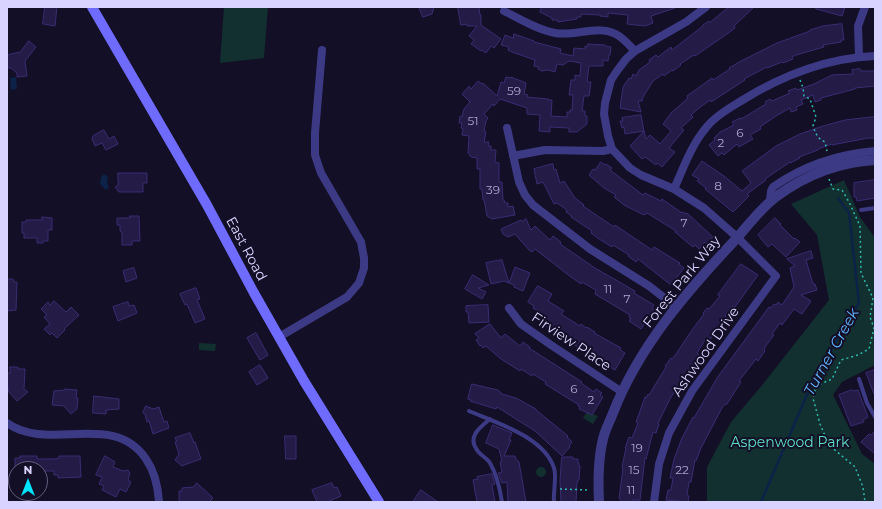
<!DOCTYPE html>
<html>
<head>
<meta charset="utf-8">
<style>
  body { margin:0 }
  #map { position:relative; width:882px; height:509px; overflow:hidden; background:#130f26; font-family:Montserrat,sans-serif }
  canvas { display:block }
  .frame { position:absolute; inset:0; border:8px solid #d9d4ff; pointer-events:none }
  .north { position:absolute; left:8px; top:461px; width:40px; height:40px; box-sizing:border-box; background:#130f26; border:1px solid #625e7d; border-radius:50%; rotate:0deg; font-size:11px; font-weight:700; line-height:16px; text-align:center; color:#d9d4ff }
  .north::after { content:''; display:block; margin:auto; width:14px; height:18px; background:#00e5ff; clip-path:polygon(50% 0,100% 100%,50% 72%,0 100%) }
</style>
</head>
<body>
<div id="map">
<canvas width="882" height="509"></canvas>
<div class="frame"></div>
<div class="north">N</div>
</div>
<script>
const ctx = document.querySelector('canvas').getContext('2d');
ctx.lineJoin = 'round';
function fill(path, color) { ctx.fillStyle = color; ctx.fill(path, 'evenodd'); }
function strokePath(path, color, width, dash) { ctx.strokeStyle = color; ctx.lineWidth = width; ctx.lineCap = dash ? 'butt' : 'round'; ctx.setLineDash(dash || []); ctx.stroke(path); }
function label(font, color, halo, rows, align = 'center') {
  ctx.font = font + ' Montserrat,sans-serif'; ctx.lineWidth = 4; ctx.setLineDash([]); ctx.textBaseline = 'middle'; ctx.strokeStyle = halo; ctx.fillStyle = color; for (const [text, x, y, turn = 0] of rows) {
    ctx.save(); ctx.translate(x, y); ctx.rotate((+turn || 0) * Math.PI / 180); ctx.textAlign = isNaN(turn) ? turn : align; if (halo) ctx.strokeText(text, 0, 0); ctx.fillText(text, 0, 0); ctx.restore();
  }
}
const green = new Path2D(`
  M224 7H268L264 58 220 63Z
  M844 180 860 217 875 238V365L842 382 833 395 862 454 875 464V502H707V467L731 422 763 384 829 300 817 235 791 204Z
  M199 343 216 344 215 351 199 350Z
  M587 412 598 416 593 424 583 418Z
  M536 472a5 5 0 1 1 10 0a5 5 0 1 1-10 0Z`);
const water = new Path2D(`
  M16 77 17 89 11 90 10 78Z
  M104 174 108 177 107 183 109 187 106 190 100 184 101 177Z`);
const stream = new Path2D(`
  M761 502 815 376 859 303 849 213 838 198`);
const building = new Path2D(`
  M45 7H57L55 26 43 24Z
  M419 7H434L432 14 423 17Z
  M458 7H479L480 15H481V25L501 39 494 48 491 46 486 53 482 50 481 51 471 44 474 40 469 36 477 26H467V24L461 25Z
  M542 7H674L675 8 651 16 653 23 645 26 627 24 628 15 608 13V17L600 16V15L581 14V17H577V19L558 22 557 20H552V18L540 12Z
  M729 7H754L734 26 735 28 727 34 695 56 694 55 680 64 681 65 673 71 672 70 664 76 663 74 653 81 643 97 642 101H638L641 112 620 108 623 87 629 78 631 79 633 74 636 76 639 70 650 62 649 60 656 55 658 57 671 47 672 50 703 26V25L709 21 710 22Z
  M817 7H845L842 16 816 9Z
  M842 24 844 40H841V42L823 45 824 47 796 55 792 57 793 59 783 63 782 62 767 68V67L744 79 745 80 711 102 710 100 698 109 691 115 693 117 681 128 684 130 669 148 675 152 662 167 657 163 656 165 645 157 642 159 630 146 644 131 646 139 650 135 660 144 671 131 663 124 671 113 688 98 687 96 712 78 713 80 730 69 729 68 741 61 777 43 810 31V30L823 26Z
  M514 34 534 41V42L561 49 560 53 573 56 574 48 585 49V46L587 47 588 44 605 45V46L611 47 610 55H609L608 61 603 60V66H589L587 82H591L589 96H584L582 111H585V116H587V124L577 132H569V128L550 127V132L539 131 540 115 527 114V108L500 99 494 106 493 104 484 114 488 118 486 121 484 131 486 132 484 142H489L488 146H491V150H496L495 162 499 163V182H502L503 200H504L505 203H508V207L513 206 515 215 492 219 487 216 484 200H483L482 189H480V169H477V158L471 157 468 153 469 136 462 135 463 129 461 128 462 123H459L460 116 462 117 464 109 470 102 462 94 469 86 471 89 478 81 482 84 483 83 497 96 501 82 504 83 506 77 511 78V77L526 83 524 94 528 95 527 97 548 99V100H552L551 116 567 117V112H570V110H572L573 95H569L571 80H575V75L580 76 581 63 569 61 563 65 557 64 555 72 548 70 542 71 538 69 539 67 534 66 535 60 512 52 508 50 509 47 501 45 505 35 513 38Z
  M29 41 36 47 25 61 27 76 17 77V73L11 68H7V55L20 52Z
  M860 69 861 71H875V86L855 88V89L821 98V100L815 102 813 95 801 100 803 104 796 107 797 110 791 112 790 108 776 116 760 127 761 129 750 135 753 139 739 147 737 144 724 155 722 153 718 156 709 145 715 140 714 138 720 132 734 125 732 122 740 118 741 119 766 104 765 102 770 99 772 101 790 93 788 91 796 88 797 90 814 84 832 75 853 74 852 70Z
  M641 115 644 131 625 134 624 127 622 128 620 121H623L622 118Z
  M875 117V138H868L832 145V144L818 149V150L799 157 800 158 790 163V162L765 179 766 180 747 194 749 196 733 212 705 189 706 188 697 181 699 179 692 175 702 161 724 176 742 191 751 183 742 171 776 146 800 134 823 126 845 120Z
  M104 130 109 139 114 136 118 144 106 150 102 143 95 146 92 139 93 136Z
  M601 162 605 165 606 164 612 168 610 170 643 195 645 193 661 201 662 199 682 213 683 212 686 214 687 213 713 237 708 244 705 242 699 249 695 245 693 247 675 232 676 231 647 213 644 215 624 205 614 197 616 195 604 188 589 175 593 169 595 170Z
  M553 164 554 170 556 169 560 183 564 181 575 198 584 205 583 206 614 227 615 225 652 250 654 247 680 263 679 264 684 268 671 285 638 259 636 262 628 256 629 255 613 245 612 247 599 239 591 233 592 231 571 217 572 216 566 212 567 210 557 203 554 204 543 182 537 184 534 169Z
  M118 173H147V183H143V192H119L115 187 118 185Z
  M875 180V198L857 201 856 197H854V183Z
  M130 216H139L140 241H132V245H122V233L120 231V225H117V218H130Z
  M42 217 52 218V230H48V241H43V243H37V238H24V233H22V222H26V220H42Z
  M775 218 781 224 780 225 794 239 795 238 800 242 786 257 772 244 768 247 758 235Z
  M526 219 531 230 535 226 550 240 553 236 561 242 560 244 595 268 635 291 634 293 654 305 652 308 654 309 641 329 629 321 631 318 629 317 630 315 595 294 596 290 582 282 581 284 571 277 535 249 532 252 529 250 515 234 508 237 503 234 501 229 521 220 522 221Z
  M811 251 813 258 806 260 813 284H815L817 290 801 295 811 301 802 314 794 309 782 325 780 323 772 334 774 335 765 347 764 351H765L758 361 756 359 739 381 741 382 727 404H726L723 406 701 448 696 461 695 460 691 482H689L687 495 689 496 688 502 666 500 668 490H671L673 478H670L674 459 682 438 693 417 694 418 717 378 769 307 771 308 774 304 776 305 778 302 782 305 794 287 790 268 795 266 787 259Z
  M502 260 509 283 515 267 530 273 523 291 514 287V285L504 281 491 284 486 263Z
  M741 264 758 275 735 307 733 306 725 316 727 318 708 342 705 340 697 353 699 355 671 397 658 423 659 424 656 433 653 432 646 459 645 458 640 500H632V502H622L619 498 623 468H622L623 462 626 448H625L629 437 632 438 638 423 636 422 645 397 646 398 648 394 649 395 666 367 665 366 671 358 672 359 676 354 692 330 704 314 703 313 707 308 709 309 720 296 718 295Z
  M134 268 137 278 126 282 123 271Z
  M473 275 489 285 478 288 486 292 482 299 465 289Z
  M7 279H13L14 282H17L16 310 7 311Z
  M538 286 552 294 548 301 564 311 561 314 580 326 581 324 586 328 587 327 595 332 594 333 621 348 620 350 625 353 615 370 576 346 537 320 542 313 533 308 534 306 528 302Z
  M196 288 200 299 197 300 205 319 195 323 187 304 185 305 180 294Z
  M54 301 66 312 71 307 79 315 64 329 65 330 57 338 52 333 50 335 44 329 50 324 44 317 47 315 41 309 48 302 50 305Z
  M128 302 129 306 134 305 137 313 118 321 113 307Z
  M488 305 489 322 469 323 468 312H466V306Z
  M490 324 501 338 505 334 520 346 523 342 530 347 529 348 582 382 581 383 594 392 596 389 602 393 600 395 603 397 592 415 579 409 580 407 578 406 579 405 545 384 546 382 533 374 532 376 521 369 520 371 501 359 486 346 483 348 481 345 480 346 476 340 479 338 475 334Z
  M256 333 268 355 260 360 247 338Z
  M260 365 268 378 257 385 249 372Z
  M10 367H18V369H25L24 389 28 392 17 401 8 391 7 373H10Z
  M875 370V394H874L866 373Z
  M472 384 498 390 502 394 516 398 536 409V410L568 436 567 437 572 442 569 446 570 447 562 456 535 431 497 407 496 409 470 401 471 400 468 399Z
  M65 389 77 390 76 398H78L77 409 71 414 64 406 52 405 54 391 65 390Z
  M852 390 853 391 858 390 868 417 863 420 864 422 851 426 839 395Z
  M94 396 119 399V409L106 410V414L93 413Z
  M146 406 153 409 159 407 164 422 167 421 169 428 153 434 149 421 147 422 145 414 143 413Z
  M493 425 512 433 509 440H511L504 456H515L516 459 519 462 526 502H508L507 482 502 483 498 473 502 472 500 462 502 461 499 449 486 443Z
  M875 431V454L861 442 869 434 871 435Z
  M190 433 194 443 195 442 201 459 184 465 182 466 175 460 179 454 175 442 177 441 175 438Z
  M285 436H296V459H286Z
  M20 456H37V459H54L59 458V456H80L81 477 58 478V475H54V471H40V469H15V458H20Z
  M105 456 115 462 113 467 123 471 128 470 130 473 128 480 131 482 126 492 120 489 116 497 102 490 104 486 99 484 102 477 96 475Z
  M562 457H573V459H578V463H579V466H580L579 480H578L577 483 576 502H561L560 481Z
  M492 474 495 484 492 485 495 502H477L473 480 478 479 477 477Z
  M197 483 213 498 209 502H179V491H182V488L193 487Z
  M332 483 334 488 337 487 341 496 327 502H317L312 490Z
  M421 490 438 502H413Z`);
const path = new Path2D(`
  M800 80 803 88 804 96 810 99 816 117 813 126C816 134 817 138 825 142L827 151
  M829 179 833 189 842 190 849 202 860 226 861 273 873 298 870 317 874 328 869 349 858 355 841 360 832 379 816 386 813 398 820 424 829 445 855 467 863 487 865 502
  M560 489 590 490`);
const service = new Path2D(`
  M861 210 875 208
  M859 379 867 403 875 417
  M469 411C497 423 544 437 554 468 557 477 553 492 554 502
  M490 419C480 427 467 437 477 450 480 455 487 458 490 463 497 475 500 489 502 502`);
const minor = new Path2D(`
  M504 11C520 19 538 30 555 33 576 37 600 23 619 36 625 40 630 46 635 51
  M859 56 858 26 865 7
  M507 128 519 182 525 195 533 205 590 249 649 286 676 307
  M513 156 545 150 603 151 612 149
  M674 189C683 169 691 146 705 129 714 117 728 109 741 101 781 76 827 58 875 56
  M770 201 771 191 773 187C803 166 839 154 875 151
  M509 308 521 324 551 345 622 392
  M279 337 347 297 359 283 364 268V258L361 242 321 173 315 155V133L322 50
  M7 423C49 453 113 410 146 459 155 472 158 486 159 502
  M654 502 659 464 669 433 692 391 776 276 737 237 704 208 674 189 641 175 630 168 612 149 608 136 604 114 605 103 611 80 617 71 626 59 635 51 686 22 706 7`);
const tertiary = new Path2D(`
  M599 502C598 481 598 459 603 439 605 430 610 421 613 413 639 346 688 290 737 238 750 223 761 208 777 196 806 175 839 162 875 160`);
const secondary = new Path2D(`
  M92 7 207 205 254 293 304 381 379 502`);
const numberNames = [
  ["59",514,91],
  ["51",473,121],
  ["6",740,133],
  ["2",721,143],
  ["8",718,186],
  ["39",493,190],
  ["7",684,223],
  ["11",608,289],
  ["7",627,299],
  ["6",574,389],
  ["2",591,400],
  ["19",637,448],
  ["15",634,470],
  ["22",682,470],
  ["11",631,490]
];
const streetNames = [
  ["East Road",246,249,62],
  ["Forest Park Way",682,282,-51],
  ["Firview Place",571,342,34],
  ["Ashwood Drive",706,352,-55]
];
const parkNames = [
  ["Aspenwood Park",790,443]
];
const waterNames = [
  ["Turner Creek",832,352,-61]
];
fill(green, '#12302f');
fill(water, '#0c2248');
strokePath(stream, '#0c2248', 2.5);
fill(building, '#241b47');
strokePath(building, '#3b2d73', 1);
strokePath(path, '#2fb8b0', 1.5, [2, 3]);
strokePath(service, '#3d3a85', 4);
strokePath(minor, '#3d3a85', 8);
strokePath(tertiary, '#3d3a85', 10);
strokePath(secondary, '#6f6bff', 10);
label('12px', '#aca6d1', null, numberNames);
label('14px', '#d9d4ff', '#130f26', streetNames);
label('14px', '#5fe0c0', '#130f26', parkNames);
label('italic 15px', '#62b6ff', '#130f26', waterNames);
</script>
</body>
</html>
